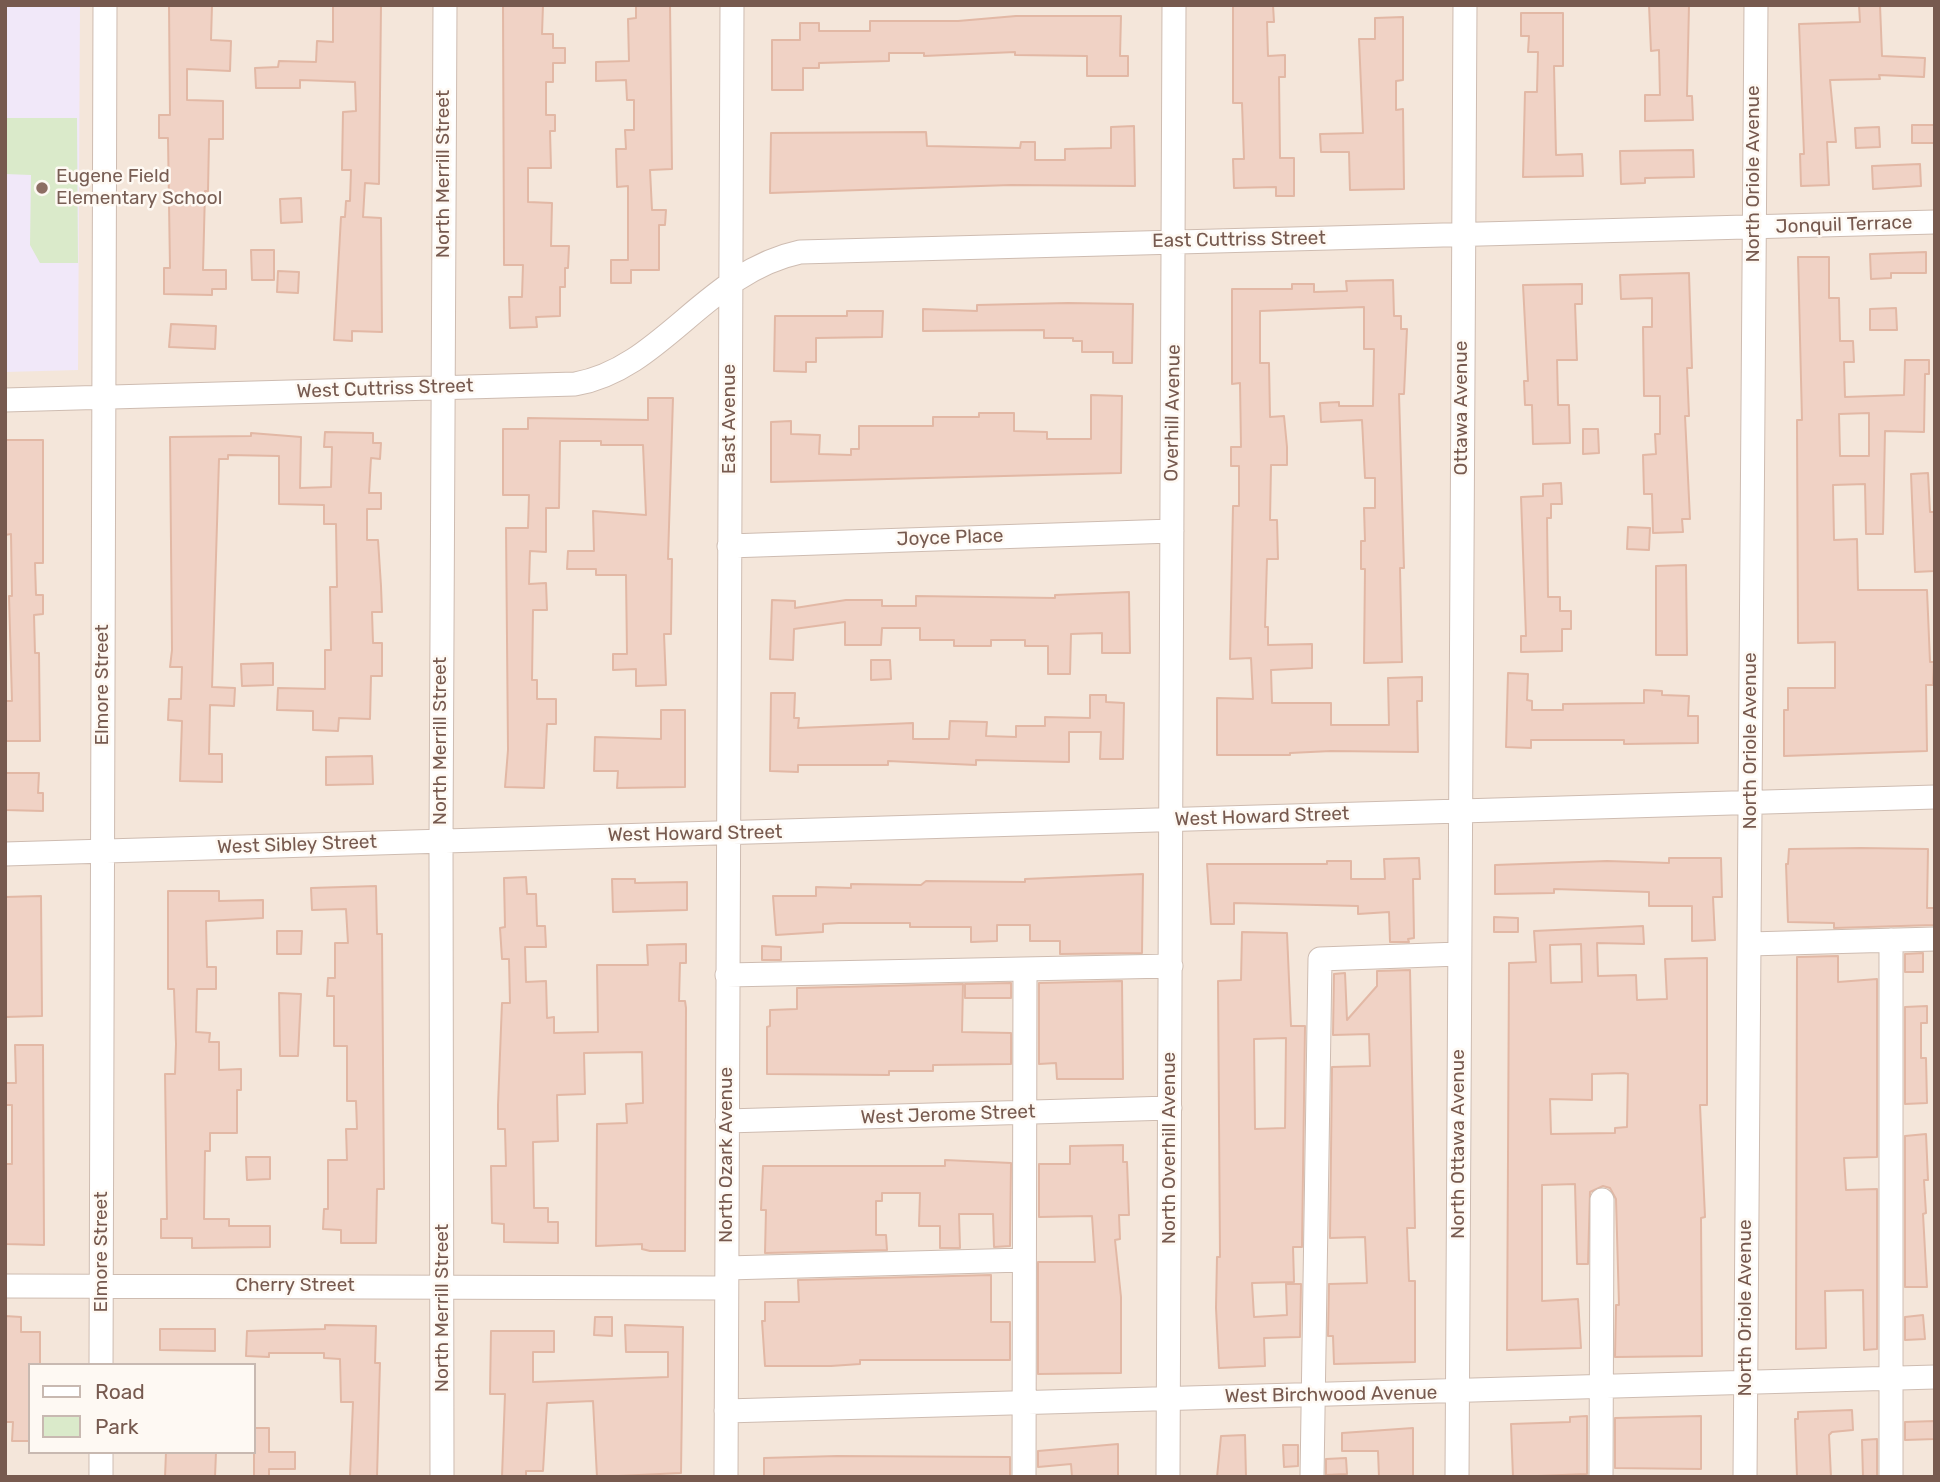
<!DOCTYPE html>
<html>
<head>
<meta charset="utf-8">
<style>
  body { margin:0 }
  #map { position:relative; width:1940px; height:1482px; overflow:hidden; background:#fcf4ec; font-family:Rubik,sans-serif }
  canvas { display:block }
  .frame { position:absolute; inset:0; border:7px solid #775a4f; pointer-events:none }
  .legend { position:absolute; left:28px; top:1363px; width:228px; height:91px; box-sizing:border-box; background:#fef9f3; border:2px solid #c8b9b1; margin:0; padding:9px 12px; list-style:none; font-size:21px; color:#775a4f }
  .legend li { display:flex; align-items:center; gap:14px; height:35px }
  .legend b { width:35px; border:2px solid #c8b9b1 }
</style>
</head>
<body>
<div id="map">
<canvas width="1940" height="1482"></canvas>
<div class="frame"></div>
<ul class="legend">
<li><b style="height:9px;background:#fff"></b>Road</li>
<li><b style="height:19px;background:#daeaca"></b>Park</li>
</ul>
</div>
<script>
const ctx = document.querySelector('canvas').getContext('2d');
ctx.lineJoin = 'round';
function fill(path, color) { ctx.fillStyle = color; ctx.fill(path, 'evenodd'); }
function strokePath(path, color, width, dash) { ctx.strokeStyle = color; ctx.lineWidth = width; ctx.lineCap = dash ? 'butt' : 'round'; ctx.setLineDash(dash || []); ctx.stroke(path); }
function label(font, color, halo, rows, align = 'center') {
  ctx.font = font + ' Rubik,sans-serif'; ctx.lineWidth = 5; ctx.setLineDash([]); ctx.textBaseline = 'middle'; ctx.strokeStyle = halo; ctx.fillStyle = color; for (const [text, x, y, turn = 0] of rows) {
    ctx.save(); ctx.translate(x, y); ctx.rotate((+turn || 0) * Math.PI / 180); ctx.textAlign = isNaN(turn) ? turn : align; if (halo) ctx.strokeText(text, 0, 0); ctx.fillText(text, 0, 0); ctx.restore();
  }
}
const residential = new Path2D(`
  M5 5H1935V1477H5ZM30 1365H254V1452H30Z`);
const education = new Path2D(`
  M5 5H80L78 370 5 372Z`);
const green = new Path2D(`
  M5 118H77L78 263H40L30 245 31 175 5 174Z`);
const building = new Path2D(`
  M169 5H212L211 40 231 41 230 71 187 69V100L223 101V139H209L208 191H205L203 270H226V289H212V295L164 294V268H170L168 138H159V115H170Z
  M333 5H381L379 184 365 183 363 217 381 218 382 332 352 331V341L334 340 341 217H345L346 201H350L351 170H342L343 112 356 111 355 82 300 80V88H256L255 68 278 67 279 61 316 62 317 41 333 42Z
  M503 5H543L542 34H553V48H565V63H553V82H546V115H555V131H550L551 168H528V202L552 203 551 246H569L568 268H565V287H560V316L536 317 537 327 510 328 509 297H522L523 265H504Z
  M636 5H670L672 169 650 170 652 210H666L665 225H659V270H631V283H611V260H628V186L617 187 616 149H626L625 130H634V100H627L626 80 596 81V62L629 61 628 19 636 18Z
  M1233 5H1273L1274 22H1267L1268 56 1285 55V77H1279L1280 158H1294V196H1276V187L1234 188 1233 159H1244L1242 103H1233Z
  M1649 5H1689L1687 96H1692L1693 120 1645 121V95H1660L1659 50 1651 51Z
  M1859 5H1880L1882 56 1925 58 1924 77 1879 75 1880 79 1830 80 1836 142H1827L1829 185 1801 186 1800 154H1804L1799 24 1860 22Z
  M1521 13H1563V66H1554L1556 155 1582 154 1583 176 1523 177 1525 92H1537L1538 52H1528L1529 36H1521Z
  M1016 16H1121L1120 56H1128V76H1087V56L1015 55V52L924 56V53H889V61L819 63V68H803V90H772V40H800V23H819V31H870V21H958Z
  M1403 17V80L1396 81V110L1403 109 1404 189 1350 190 1349 152H1321L1320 134 1363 133 1359 39H1375V18Z
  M1912 125H1934V143H1912Z
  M1134 126 1135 186 1011 185 770 193 771 133 926 132 927 146 1020 148 1021 142H1035V160H1065V149L1111 148V127Z
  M1879 127 1880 147 1856 148 1855 128Z
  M1693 150 1694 177 1645 178V183L1621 184 1620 151Z
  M1920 164 1921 186 1873 189 1872 166Z
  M301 198 302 222 281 223 280 199Z
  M251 250H274V280H252Z
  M1926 252V273H1891V278L1871 279 1870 254Z
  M1798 257H1829V298H1839L1840 341H1853L1854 362H1844L1845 397 1904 395 1905 360H1929V374H1925L1924 432 1885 431 1883 534H1866L1865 484 1833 485 1834 540 1857 539 1858 590H1927L1930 662H1934L1933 685H1926L1927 751 1784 756V710H1788V688H1835V642L1798 643 1797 420H1802ZM1869 413V456H1840L1839 414Z
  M278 271 299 272 298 293 277 292Z
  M1689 273 1692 368H1687L1689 416H1685L1690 519H1682L1683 532 1653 533 1652 494H1644L1643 455 1656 454 1655 434H1660V396H1644L1643 327H1652V298L1621 299 1620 275Z
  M1393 280 1394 316H1401V329H1407L1404 394H1399L1404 568H1400L1402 662 1364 663 1365 569H1361V541H1365L1364 508H1375V478H1365L1362 420 1321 422 1320 403 1339 402V406H1373L1374 349H1364V307L1260 311V363H1269L1270 417 1284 416 1287 447V465H1271L1270 520H1277L1278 559H1267L1265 627H1268V645L1312 644V668L1271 670 1272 703H1331V725H1389L1388 678 1422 677V701H1417L1418 752 1331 751 1290 753V755H1217V698L1253 699 1251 658 1230 659 1233 506H1239V466H1231V447H1241L1240 383 1232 384V289H1292V284H1314V292L1347 291 1346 281Z
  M1582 284V304H1575L1577 360H1557L1558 405H1569L1570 443 1533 444 1532 405H1525L1524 381H1528L1523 285Z
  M1068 303 1133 304 1132 363H1113V352H1082V341H1073V338H1044V330L923 331V309L977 311V305Z
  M1896 308 1897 330H1870V309Z
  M847 311H883L882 337 816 338V362H806V372L774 371 775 316H847Z
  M171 324 216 326 215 349 169 347Z
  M1091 395 1122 396 1121 473 771 482V422L791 421V434L820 435 819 454 851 455V449H859V426H933V417H979V413H1014V431L1047 432V439H1091Z
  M648 398H673L668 559H672L671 634H664L666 685 636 686V669L613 670V654H627L626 575H596V569H567L568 551H594L593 511 646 515 643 445H601V441H560L559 508H546V552L530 551 529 584 546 583 547 610H533L532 680H537V699H556V724H547L544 788 505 787 508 750 506 528H528L529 495H503V429H528V418L648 420Z
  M1583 429H1598L1599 453 1583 454Z
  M325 432 373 433V443H381L380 459 371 458 369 493H381V509H367V540H378L381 586 382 612H372L373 643H382V676H371L370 719 339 718 338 731 313 730V711L277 710 278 688 325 689V650H331L330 587H337L336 524H324V505L279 504V456L228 455V459H219L212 687 235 688 234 706 210 705 209 754H222V782L180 781 182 721 168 720 169 699H181L182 667H170L172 650 170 437 251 436V433L301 437 300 488 331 487 332 447H324Z
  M5 440H43V563H35L36 595H43V614L34 615 35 653H39L40 741H5V701H12L9 596H12L11 534 5 535Z
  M1928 473 1930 512H1934L1935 571 1915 572 1911 474Z
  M1561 483 1562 504H1551V518H1547L1548 597H1560V611H1571V629H1562V651L1521 652V636H1526L1521 497 1543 496V484Z
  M1628 527 1650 528 1649 550 1627 549Z
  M1686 565 1687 655H1656V566Z
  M1129 592 1130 653H1102V633L1071 634 1070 674H1048V646H1025V640H991V646H954V640H920V628H882L881 645H845V622L794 629 793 660 770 659 772 600 795 601V608L846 600H882V606H916V596L1055 598V595Z
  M871 660H890L891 679 871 680Z
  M273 663V685L242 686 241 664Z
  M1508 673 1528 674 1527 700 1532 701V710H1563V704L1644 703V690L1662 691V695L1689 696 1688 716H1698V743L1624 744V740H1531V748L1506 747Z
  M771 693H795L794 718H799L798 728 913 723V739H949L950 721 987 722 986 736 1016 737V726H1045V717L1090 718V695H1106V702L1124 703 1123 759H1100L1101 732H1069V762L976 760V765L888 761V765H798V772L770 771Z
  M661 710H685V787L617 788 618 771H594L595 737 661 739Z
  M372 756 373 784 326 785V757Z
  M5 773H39L38 793H43V811L5 810Z
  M1861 848 1928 849 1927 908H1935L1934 925 1834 928V923L1788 922 1786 864H1788L1789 849Z
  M1419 858 1420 879H1413L1414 938 1408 939 1409 942H1390L1389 912 1358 914V906L1234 903V924H1211L1207 864H1327V861H1351V879H1385L1384 859Z
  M1669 858H1721L1722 897H1713L1715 940 1692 941V906H1649V892L1554 889V893L1495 894V865L1607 861 1669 863Z
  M1143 874 1142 953 1060 954V941H1030V925H997V941L971 942V927H910V923H839L823 924V932L776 935 773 896H816V887L851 888V884L921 885 926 881 1025 882V879Z
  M526 877 527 894H536L537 926H545L546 947H525L526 982 546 981 547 1018 554 1017V1033L598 1032 597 965H648L647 945 686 944V963H680L679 1001H685L686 1008 685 1251H650L642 1249V1244L596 1246 597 1124 627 1123 626 1104 643 1103 642 1052 584 1053 585 1094 557 1095 558 1141 533 1142 534 1208H548V1222H558V1243L504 1242V1224L492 1223 491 1166H506L505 1129H498V1105L502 1003H510L509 959H502L500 928 505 927 504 878Z
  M612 879H635V883L687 882V910L613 912Z
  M376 886 377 934H382L384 1189H377L376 1243H341V1230L323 1229 324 1209H328V1160H347L346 1129H357L356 1101H347V1046H334V996H327L328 978H335V943H348L346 909 312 910 311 888Z
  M168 891H219V901L263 900V918L206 921 207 967H216V989H197L196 1032 210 1033 209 1042H219V1070L241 1069V1090H237V1133H210V1151H205L204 1219H229V1226H270V1247L192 1248V1238H161V1219H167L165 1074H175L176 1044 174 989H168Z
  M41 896 42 1016 5 1017V897Z
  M1494 917 1518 918V932H1494Z
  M1643 926 1644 944 1597 943 1598 976 1636 975 1637 1000 1667 999 1665 959 1707 958V1105H1700L1705 1217 1701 1218 1702 1356 1615 1357 1616 1305H1619L1616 1199 1610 1188 1603 1186 1590 1192 1588 1264H1577L1575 1184 1542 1185V1301L1578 1299 1581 1348 1507 1350 1509 963 1536 962 1534 931ZM1581 944 1582 982 1551 983 1550 945ZM1624 1073 1628 1074 1627 1127 1615 1128V1133L1551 1134 1550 1099 1592 1100V1074Z
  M277 931H302L301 954H277Z
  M1242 932 1287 933 1291 1026H1305L1302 1247H1293L1294 1282 1252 1283 1254 1317 1287 1315 1286 1284H1301L1300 1337 1264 1338 1265 1366 1219 1368 1216 1308 1217 1257H1220L1218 981 1241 980ZM1286 1038 1285 1128 1255 1129 1254 1039Z
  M762 946 781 947V960H762Z
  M1923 953V972H1905V954Z
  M1838 956V982L1877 979V1157L1844 1158 1846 1190 1877 1189V1349L1864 1350 1863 1290 1825 1291 1826 1348 1796 1349 1797 957Z
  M1410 970 1415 1228H1407L1409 1281H1415V1362L1334 1364 1333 1336H1328L1329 1284 1367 1283 1365 1237 1330 1238 1332 1067 1370 1066 1369 1034 1333 1035 1334 974 1345 973 1347 1020 1377 986V971Z
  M1122 981 1123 1079H1057L1056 1063 1039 1064V983Z
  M1011 983V998H965V984Z
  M963 984 962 1032 1011 1033V1064L933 1065V1071H889V1075L767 1074V1027L770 1026V1010L797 1009V988Z
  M279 993 301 994 298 1056H280Z
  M1927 1006V1023H1921V1058H1926L1927 1103 1905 1104V1007Z
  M15 1045H43L44 1245 5 1244V1164H12V1105H5V1083H16Z
  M1926 1134 1928 1180H1924L1926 1213 1923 1214 1927 1287H1905V1136Z
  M1123 1145V1162H1127L1129 1215H1119L1120 1239 1115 1240 1121 1297V1373L1038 1374V1262H1095L1092 1216 1039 1217V1164H1070V1146Z
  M246 1157H270V1179L247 1180Z
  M945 1160 1011 1163 1010 1246 994 1247 993 1214H959L960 1248H940V1226H919L920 1193H882V1201H876V1235H886L887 1250 765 1253 766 1210H761L763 1166H945Z
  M991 1275V1322H1010V1360H860V1364L831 1366H765L762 1321H765V1302H799L798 1280Z
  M1923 1315 1925 1339 1905 1340V1317Z
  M5 1316 21 1317V1332H40V1365H30V1441H12L13 1422H5Z
  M595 1317H612V1336L594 1335Z
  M325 1325 376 1326 375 1363H380L377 1477H350L353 1402H341L340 1359 324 1358V1353H269V1357L246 1356 247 1331 325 1329Z
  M625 1325 683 1327 681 1473 597 1477 593 1401 547 1403 543 1471H526V1477H502L505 1394H490L491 1331H554V1352H533V1382L668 1377V1352H626Z
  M160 1329H215V1351L160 1350Z
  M1852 1410 1853 1430 1832 1432 1829 1435 1831 1477H1797L1795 1419H1798V1412Z
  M1587 1416V1474L1513 1477 1511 1424 1570 1422V1417Z
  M1701 1416V1469L1615 1468V1418Z
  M1935 1421V1439L1905 1440V1422Z
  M254 1428H269V1452H295V1469H269V1477H254Z
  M1413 1428V1476L1379 1477 1378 1451H1342V1433Z
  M1245 1435 1246 1477H1217L1221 1436Z
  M1877 1439V1477H1863L1862 1440Z
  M1118 1444V1477H1072L1071 1464 1038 1467V1451Z
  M1283 1445H1298V1466L1284 1467Z
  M166 1452H216L215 1477H165Z
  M837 1456 1010 1457V1477H764V1458Z
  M1346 1458 1347 1474 1326 1475V1459Z`);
const minor = new Path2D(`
  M5 400 575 384C662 369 706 272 800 252L1935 222
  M729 546 1172 531
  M5 854 1935 797
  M1749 944 1935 939
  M727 975 1171 966
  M727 1121 1170 1108
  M727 1268 1024 1260
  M5 1286 726 1288
  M101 1365 105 5
  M726 1411 1935 1377
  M101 1477V1452
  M442 1477 441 841 445 5
  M726 1477 732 5
  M1024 1477 1025 969
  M1168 1477 1174 5
  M1312 1477 1320 959 1459 954
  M1457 1477 1465 5
  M1601 1477 1602 1200
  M1745 1477 1756 5
  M1891 1477V940`);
const markers = [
  [42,188,7,"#8d6e63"]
];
const streetNames = [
  ["North Merrill Street",444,174,-90],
  ["North Oriole Avenue",1754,174,-90],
  ["Jonquil Terrace",1844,225,-2],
  ["East Cuttriss Street",1239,240,-1],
  ["West Cuttriss Street",385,389,-2],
  ["Ottawa Avenue",1462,408,-90],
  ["Overhill Avenue",1173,413,-89],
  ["East Avenue",730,419,-90],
  ["Joyce Place",950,538,-2],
  ["Elmore Street",103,685,-90],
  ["North Merrill Street",441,741,-90],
  ["North Oriole Avenue",1751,741,-90],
  ["West Howard Street",1262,817,-2],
  ["West Howard Street",695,834,-1],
  ["West Sibley Street",297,845,-2],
  ["West Jerome Street",948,1115,-2],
  ["North Ottawa Avenue",1459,1144,-90],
  ["North Overhill Avenue",1170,1148,-90],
  ["North Ozark Avenue",727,1155,-90],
  ["Elmore Street",102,1252,-90],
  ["Cherry Street",295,1286],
  ["North Merrill Street",443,1308,-90],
  ["North Oriole Avenue",1746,1308,-90],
  ["West Birchwood Avenue",1331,1395,-1]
];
const educationNames = [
  ["Eugene Field",56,177],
  ["Elementary School",56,199]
];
fill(residential, '#f4e6da');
fill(education, '#f1e8f9');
fill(green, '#daeaca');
fill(building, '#f0d2c5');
strokePath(building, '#e2b8a5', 2);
strokePath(minor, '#cebcb1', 25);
strokePath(minor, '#fff', 23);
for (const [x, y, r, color] of markers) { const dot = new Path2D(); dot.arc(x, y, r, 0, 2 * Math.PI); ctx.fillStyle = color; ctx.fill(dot); strokePath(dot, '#fef9f3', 2.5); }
label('19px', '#775a4f', '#fef9f3', streetNames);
label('19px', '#785e54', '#fef9f3', educationNames, 'left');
</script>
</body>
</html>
